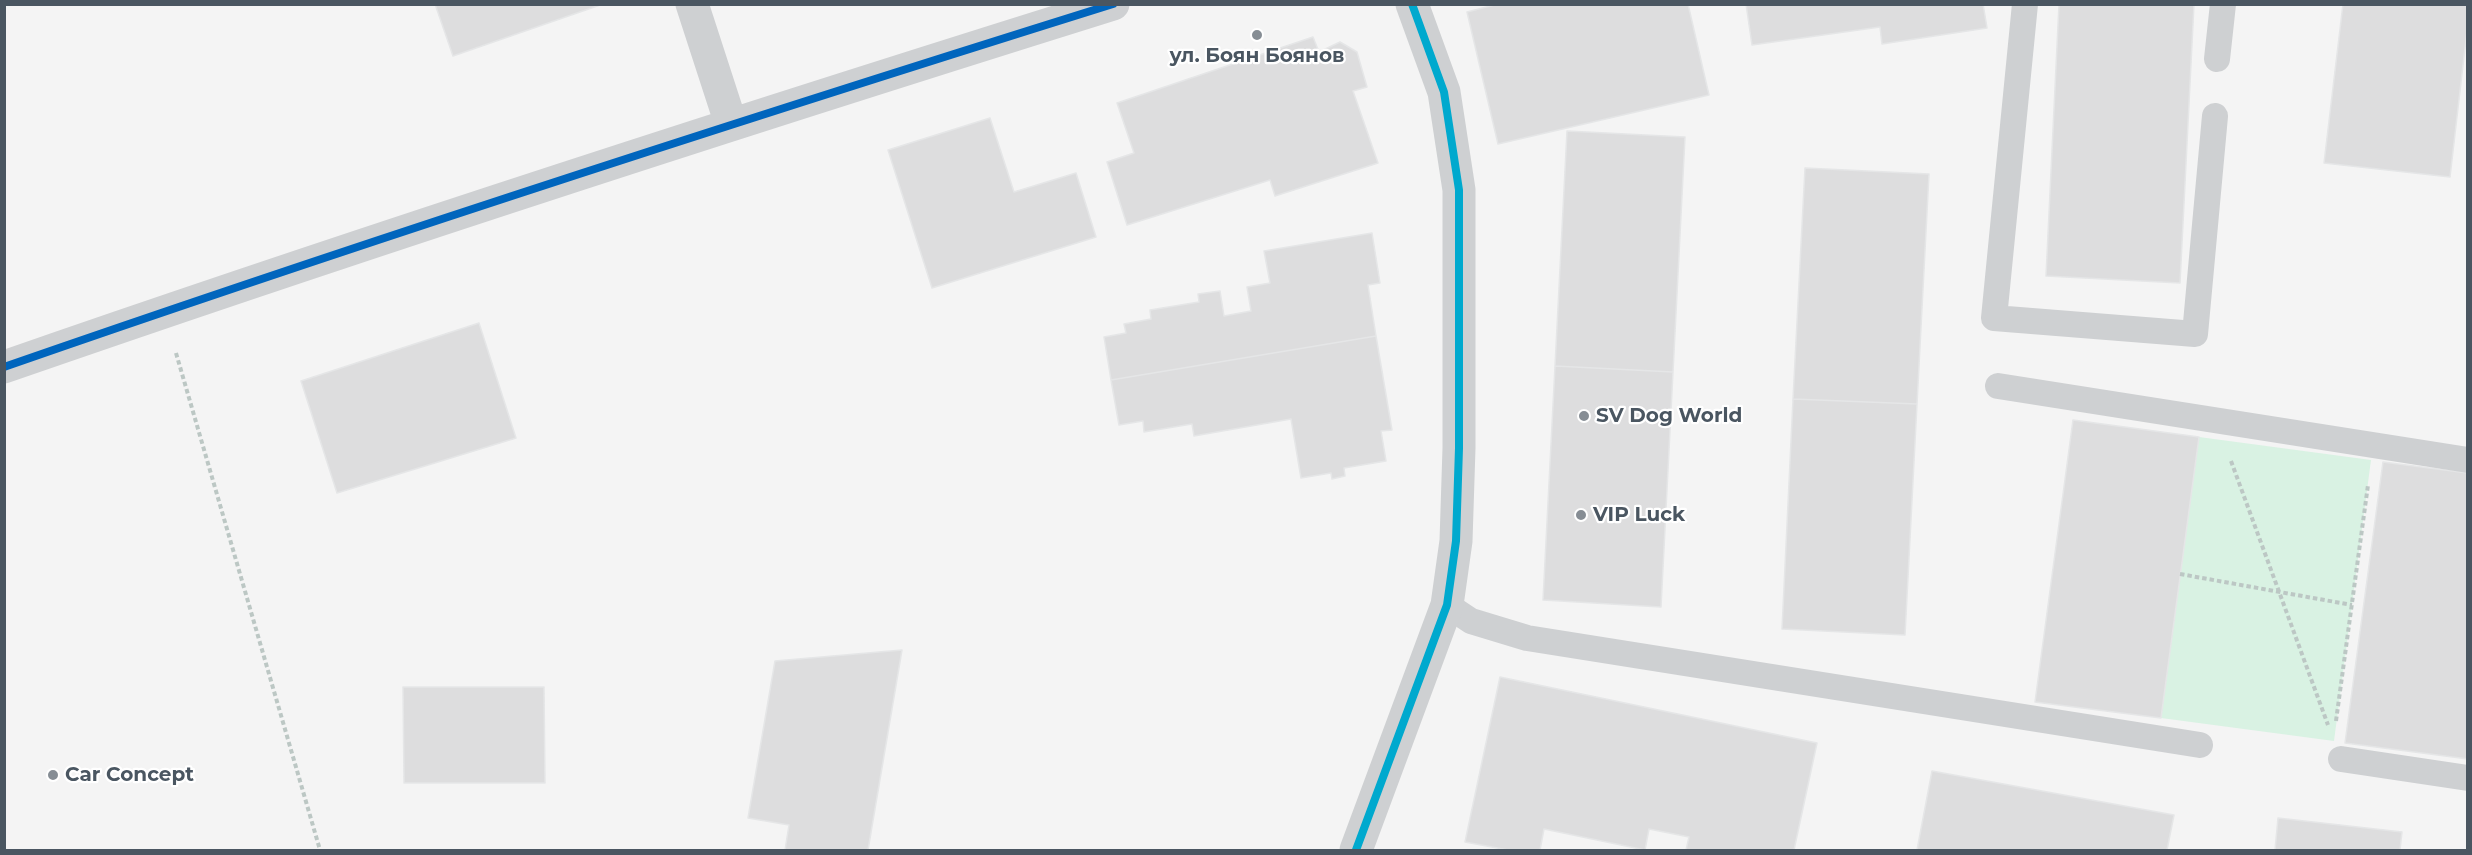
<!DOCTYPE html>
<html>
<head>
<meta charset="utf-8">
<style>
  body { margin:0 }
  #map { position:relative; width:2472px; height:855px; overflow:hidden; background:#f4f4f4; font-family:Montserrat,sans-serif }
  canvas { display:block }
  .frame { position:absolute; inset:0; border:6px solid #4a5661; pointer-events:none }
</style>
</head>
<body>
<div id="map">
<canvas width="2472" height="855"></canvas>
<div class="frame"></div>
</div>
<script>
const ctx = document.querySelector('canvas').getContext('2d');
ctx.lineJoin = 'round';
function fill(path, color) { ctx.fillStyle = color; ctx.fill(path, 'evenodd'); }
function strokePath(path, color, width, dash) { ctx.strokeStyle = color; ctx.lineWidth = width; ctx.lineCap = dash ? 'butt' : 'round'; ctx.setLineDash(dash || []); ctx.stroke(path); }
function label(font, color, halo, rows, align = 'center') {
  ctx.font = font + ' Montserrat,sans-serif'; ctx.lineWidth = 4.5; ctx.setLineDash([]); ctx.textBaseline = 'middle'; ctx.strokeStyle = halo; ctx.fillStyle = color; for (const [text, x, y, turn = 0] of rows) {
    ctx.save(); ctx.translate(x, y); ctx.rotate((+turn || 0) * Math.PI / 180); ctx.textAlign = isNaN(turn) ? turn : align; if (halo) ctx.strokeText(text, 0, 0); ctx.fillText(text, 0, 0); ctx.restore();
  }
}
const green = new Path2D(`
  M2199 437 2371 460 2334 741 2161 718Z`);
const building = new Path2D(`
  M435 4H603L453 56Z
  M1498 4H1688L1709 95 1498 144 1467 12Z
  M1746 4H1983L1987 28 1882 44 1880 27 1752 45Z
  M2059 4H2194L2180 283 2046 276Z
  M2343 4H2468V22L2450 177 2324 163Z
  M1313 37 1319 52 1340 42 1357 52 1367 87 1353 91 1378 163 1275 196 1270 180 1127 225 1107 162 1134 153 1117 103Z
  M990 118 1014 192 1076 173 1096 237 932 288 888 150Z
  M1567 131 1685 137 1673 372 1555 366Z
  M1805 168 1929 174 1917 404 1793 399Z
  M1372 233 1380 283 1368 285 1376 336 1111 380 1104 337 1126 333 1124 324 1151 319 1150 310 1199 302 1198 294 1220 291 1224 316 1251 311 1247 287 1270 283 1264 251Z
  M479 323 516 438 337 493 301 381Z
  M1376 336 1392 430 1381 431 1386 461 1344 468 1345 476 1332 479 1331 473 1301 478 1291 419 1194 436 1192 424 1144 432 1143 421 1119 425 1111 380Z
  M1555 366 1673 372 1661 607 1543 600Z
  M1793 399 1917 404 1905 635 1782 629Z
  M2073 420 2199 437 2161 718 2035 702Z
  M2383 462 2468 473V759L2345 743Z
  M902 650 868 850H785L789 825 748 818 775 661Z
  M1500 677 1817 743 1794 850H1686L1689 837 1649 829 1645 850 1544 829 1540 850H1508L1465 842Z
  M403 687H544L545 783H404Z
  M1932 771 2174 815 2167 850H1917Z
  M2278 818 2402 832 2400 850H2275Z`);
const path = new Path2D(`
  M176 353 320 850
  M2231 461 2328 725
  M2180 574 2352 605
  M2336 721 2368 485`);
const lane = new Path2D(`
  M2025 4 1994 318 2195 334 2215 116
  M2217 59 2223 4
  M1998 386 2468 460
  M1447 605 1471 621 1527 638 2200 745
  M2341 759 2468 778`);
const street = new Path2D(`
  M692 4 731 124
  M4 367C372 239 742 120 1113 4
  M1356 850 1447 605 1456 541 1459 448V190L1444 92 1412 4`);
const bus1 = new Path2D(`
  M4 367C372 239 742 120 1113 4`);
const bus2 = new Path2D(`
  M1356 850 1447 605 1456 541 1459 448V190L1444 92 1412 4`);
const markers = [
  [1257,35,6,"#868d94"],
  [1584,416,6,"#868d94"],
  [1581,515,6,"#868d94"],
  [53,775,6,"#868d94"]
];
const poiNames = [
  ["ул. Боян Боянов",1257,56,"center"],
  ["SV Dog World",1596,416],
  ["VIP Luck",1593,515],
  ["Car Concept",65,775]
];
fill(green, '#d9f2e3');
fill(building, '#ddddde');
strokePath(building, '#e5e6e7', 1.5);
strokePath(path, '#bcc7c4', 4, [4.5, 3]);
strokePath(lane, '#ced0d2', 26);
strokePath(street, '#ced0d2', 33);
strokePath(bus1, '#0065bd', 8);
strokePath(bus2, '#00a9ce', 8);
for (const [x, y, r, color] of markers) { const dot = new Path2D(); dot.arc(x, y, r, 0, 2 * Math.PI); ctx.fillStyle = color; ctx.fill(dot); strokePath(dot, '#fff', 2); }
label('bold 20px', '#4a5661', '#fff', poiNames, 'left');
</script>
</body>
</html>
